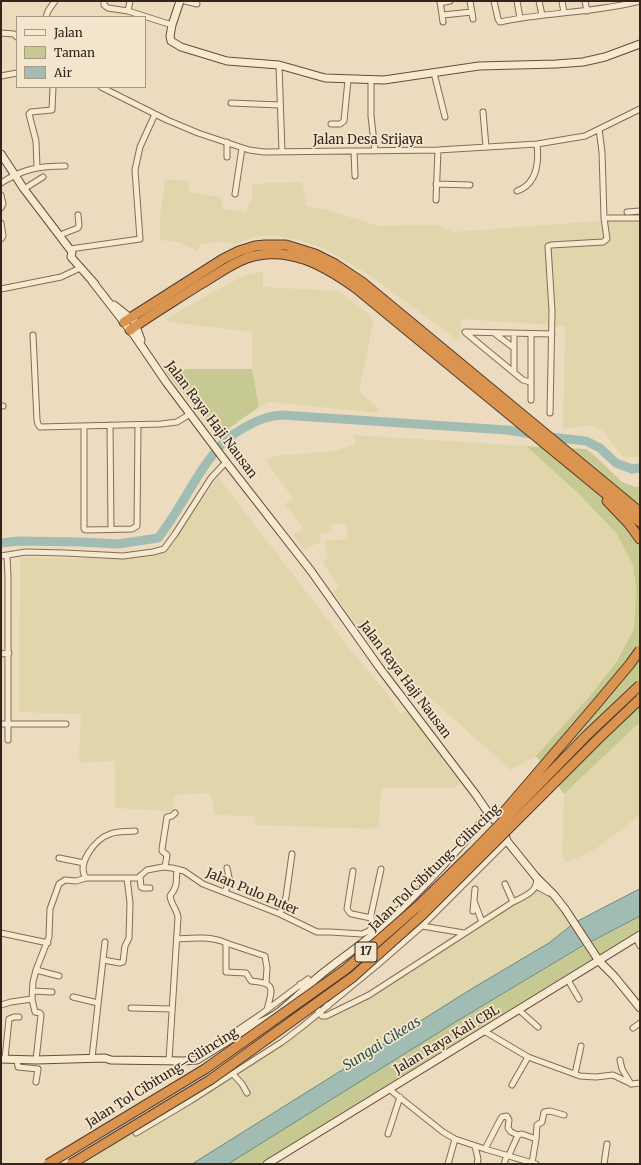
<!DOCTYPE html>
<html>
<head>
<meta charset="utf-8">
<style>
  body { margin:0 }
  #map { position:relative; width:641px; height:1165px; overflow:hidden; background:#ecdbbe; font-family:Merriweather,serif }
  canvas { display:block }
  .frame { position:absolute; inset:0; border:2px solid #33251c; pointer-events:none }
  .legend { position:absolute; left:16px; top:16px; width:130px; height:72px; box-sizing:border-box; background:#f4e6cd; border:1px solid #a79986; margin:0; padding:5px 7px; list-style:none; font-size:12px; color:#33251c }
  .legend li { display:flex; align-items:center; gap:8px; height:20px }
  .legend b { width:20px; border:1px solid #a79986 }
</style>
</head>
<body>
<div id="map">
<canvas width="641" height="1165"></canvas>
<div class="frame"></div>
<ul class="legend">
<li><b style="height:5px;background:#f7e9d0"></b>Jalan</li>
<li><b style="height:11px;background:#c6c992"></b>Taman</li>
<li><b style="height:11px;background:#a1bdb3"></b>Air</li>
</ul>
</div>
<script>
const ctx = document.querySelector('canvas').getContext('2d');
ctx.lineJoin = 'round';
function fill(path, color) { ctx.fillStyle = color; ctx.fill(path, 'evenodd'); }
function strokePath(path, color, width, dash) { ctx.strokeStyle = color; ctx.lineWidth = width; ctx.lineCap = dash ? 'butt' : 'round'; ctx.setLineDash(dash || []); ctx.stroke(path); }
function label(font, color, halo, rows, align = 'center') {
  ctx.font = font + ' Merriweather,serif'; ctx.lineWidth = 3.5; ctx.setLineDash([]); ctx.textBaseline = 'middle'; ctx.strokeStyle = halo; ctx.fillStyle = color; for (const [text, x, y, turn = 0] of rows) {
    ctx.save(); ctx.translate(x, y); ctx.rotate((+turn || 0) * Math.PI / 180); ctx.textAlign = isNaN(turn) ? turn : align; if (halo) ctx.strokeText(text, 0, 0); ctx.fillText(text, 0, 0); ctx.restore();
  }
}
const farmland = new Path2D(`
  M165 179 189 181V192L221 197 223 209 246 212 252 197V184L302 182 307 206 331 211 378 226 436 225 453 232 640 218V457H623L604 432 592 425 563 429 565 326 462 319 459 341 368 274 325 249 299 240 268 235 254 237 236 244 220 242 200 244 198 251 178 242 160 240V218Z
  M263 271V287L339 291 371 316 373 323 359 391 378 408 379 413 270 402 259 407 252 369V332L169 322 167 318 243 276Z
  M354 435 526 446 579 494 617 534 633 565 636 589 634 629 617 661 590 696 536 756 511 770 372 646 332 591 339 587 323 562 328 557 324 541 348 539 347 524H331L332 531 319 534 321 542 304 549 293 535 303 528 285 504 293 498 266 461 275 456 335 451 355 445Z
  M218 477 353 653 390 697 400 714 407 711 460 783 453 788H381L379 826 371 829 256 825 255 816 214 815 211 793 174 795 173 811 115 808V761L79 763 81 714 19 712 20 558 126 559 162 554 169 548Z
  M640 722V815L597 848 566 863 562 856 564 794Z
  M536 886 547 891 574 923 549 943 339 1072 192 1164H71L128 1130 136 1133 282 1042 320 1013 322 1016 369 995Z`);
const green = new Path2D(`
  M188 369H252L259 407 218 436 166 372Z
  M526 446 586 449 595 456 622 482 635 487 640 486V722L564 794 536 756 590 696 617 661 634 629 636 589 633 565 617 534 579 494Z
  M640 916V935L265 1164H228L431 1037 570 954Z`);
const water = new Path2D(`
  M640 889V916L579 948 457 1021 228 1164H192L473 988 549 943 574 923Z`);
const river = new Path2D(`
  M1 543 18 541 81 542 118 544 158 538C182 508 196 472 222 444 230 435 243 428 253 423 264 418 270 416 282 415L507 430 549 437 586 441 600 448 616 463 632 469 640 468`);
const street = new Path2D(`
  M104 1V5L108 8 128 11 172 25
  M185 1 197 4
  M440 1 443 22
  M470 1 473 19
  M494 1 498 19 500 22C546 12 594 13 640 1
  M517 1 520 18
  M539 1 542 15
  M562 1 564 13
  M585 1 587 11
  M440 3 450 1
  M128 11 130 1
  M443 15 472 12
  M46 17 48 11 55 1
  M1 33 14 34 17 37
  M279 65 282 152
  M434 73 445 117
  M1 76 17 73
  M371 80V116L375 151
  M101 87 167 120 198 133 249 150 264 152 438 150 537 144 585 136 640 109
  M231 103 280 105
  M483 112 486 147
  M331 124H340L344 121 348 80
  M354 151 355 176
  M227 157V142
  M37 168 36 141 29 114 31 112 52 110 53 87
  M1 183C23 169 39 166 65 166
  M436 184 470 185
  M24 189 43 177
  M517 191C537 184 539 162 537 144
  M235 194 242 148
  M1 195 3 204 1 208
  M436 200 438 150
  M627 212 640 211
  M604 218H640
  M1 223 3 236 1 239
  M60 235 78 228 79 225 78 215
  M70 249 140 239 135 170 140 147 155 114
  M1 289 61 277 80 268
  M494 333 514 348
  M33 335 37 420 38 424 40 427 161 424 177 422 190 414
  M514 372V333
  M530 382 523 380 466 333 465 332 552 334
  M531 400V334
  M1 406H3
  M550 413 552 311 548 246 551 245 603 242 607 239 604 218 602 152 599 129
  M110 425 111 529
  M84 426V529L86 530 132 529 137 526 138 425
  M7 555 8 577V740
  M1 556 26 552 65 553 123 556 153 552 164 549 175 534 211 478 226 462
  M1 654 9 653
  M1 724H66
  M59 858 84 863
  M165 867 167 855 162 851V849L167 817 172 816 175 813
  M353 871 347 909 350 913 352 914 371 918
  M140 876 141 887 143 888H150
  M86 878C76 864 95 839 110 834 117 831 127 832 135 831
  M505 884 513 902
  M536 886 549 893
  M225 891 230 882 227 868
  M474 901 482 922
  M473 911 475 889
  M280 914 286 897 292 854
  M422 926 464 933
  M1 933 48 943
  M636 938 640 946
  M177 939C192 938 212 936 226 943V972L246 973 251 981C277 983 272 989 267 1010
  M226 943 265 956 267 968 266 983
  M103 960 120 963 123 962 125 946 129 938 130 903 127 878
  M36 970 59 976
  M568 980 579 999
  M300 984 322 1016H326L369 995 513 902C523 897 540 891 536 877
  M33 991 52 992
  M73 997 98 1003
  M1 1005 11 1002 32 999
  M131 1008 172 1009
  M519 1010 538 1027
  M633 1028 640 1023
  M484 1031 528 1057 580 1076 596 1077 613 1075 632 1084 640 1083
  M223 1040 260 1015 308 979 328 1006
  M92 1058 105 942
  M5 1059 9 1019 14 1017H19
  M17 1060 18 1067 38 1069 36 1082
  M36 1060 41 1015 40 1013 35 1012 32 999 33 982 36 970 49 937 50 909 59 884 65 880 76 881 86 878H138L147 870 163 867 172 868 184 871 203 884 280 914 317 932H330L362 934 369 931 372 927 371 915 381 869
  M169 1060 178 917C177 910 171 904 170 896L174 890 176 885 177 869
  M620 1060 622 1069 631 1084
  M233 1074 242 1084 247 1093
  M575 1074 581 1046
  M512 1085 528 1057
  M389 1089 443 1132 455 1139 485 1149 536 1164
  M136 1133 190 1101 282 1042 303 1026 376 966 422 926 507 841
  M388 1134 400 1097
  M475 1146 478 1159 477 1164
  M485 1149 500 1120 502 1117 507 1116 509 1120 508 1128 511 1132 518 1135
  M509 1155 518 1135 522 1134 536 1139 537 1125 542 1122 544 1112 550 1111 564 1115
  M532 1163 536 1139
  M448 1164 455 1139
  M504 1164 507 1155
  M604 1164 607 1144`);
const secondary = new Path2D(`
  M180 1 172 25 170 36 171 41 181 47 227 61 279 65 325 78 384 80 479 66 556 64 583 62 605 57 640 44
  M1 154 24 189 72 252 71 257 95 284
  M92 281 134 335 166 382 226 462 311 571 379 667 476 795 489 814 504 831 507 841 536 877 554 895 565 909 599 961 614 976 640 1008
  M114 305 134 321 141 340
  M1 1059 36 1060 105 1058 111 1060 183 1061 197 1060 255 1024C279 1018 299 993 318 977 337 961 359 947 378 930 418 895 453 854 489 814
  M267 1164 640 935`);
const highway = new Path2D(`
  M124 322 223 259 239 251 255 246 265 245H286L315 254 335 264 362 282 640 512
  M130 330C152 314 176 300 199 285 215 276 230 264 247 258 288 244 325 266 357 289L640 522
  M607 501 629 524 640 539`);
const highwayBridge = new Path2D(`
  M503 813 594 707 630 664 640 650
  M48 1164 205 1069 346 969 418 906 473 852 586 736 640 685
  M71 1164 210 1080 353 977 421 916 598 739 640 699`);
const shields = [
  [366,952,22]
];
const shieldNames = [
  ["17",366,952]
];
const streetNames = [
  ["Jalan Desa Srijaya",368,140],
  ["Jalan Raya Haji Nausan",211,420,53],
  ["Jalan Raya Haji Nausan",405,680,53],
  ["Jalan Tol Cibitung–Cilincing",435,868,-44],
  ["Jalan Pulo Puter",252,892,23],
  ["Jalan Raya Kali CBL",447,1040,-31],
  ["Jalan Tol Cibitung–Cilincing",162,1078,-32]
];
const waterNames = [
  ["Sungai Cikeas",382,1044,-32]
];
fill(farmland, '#e1d5ab');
fill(green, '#c6c992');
fill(water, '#a1bdb3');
strokePath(water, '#698a80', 1);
strokePath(river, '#a1bdb3', 9);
strokePath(street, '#836c57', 7);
strokePath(secondary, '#654d3b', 9);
strokePath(highway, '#513b2c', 11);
strokePath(street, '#f7e9d0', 5);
strokePath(secondary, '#f7e9d0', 7);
strokePath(highway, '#da944f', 9);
strokePath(highwayBridge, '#513b2c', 11, []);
strokePath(highwayBridge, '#da944f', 9);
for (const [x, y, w] of shields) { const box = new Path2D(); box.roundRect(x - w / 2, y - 10, w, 20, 3); ctx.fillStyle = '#f4e6cd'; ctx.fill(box); strokePath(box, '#33251c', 1); }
label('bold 12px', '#33251c', null, shieldNames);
label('13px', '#33251c', '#f4e6cd', streetNames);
label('italic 14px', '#2b524d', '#f4e6cd', waterNames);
</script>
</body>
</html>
